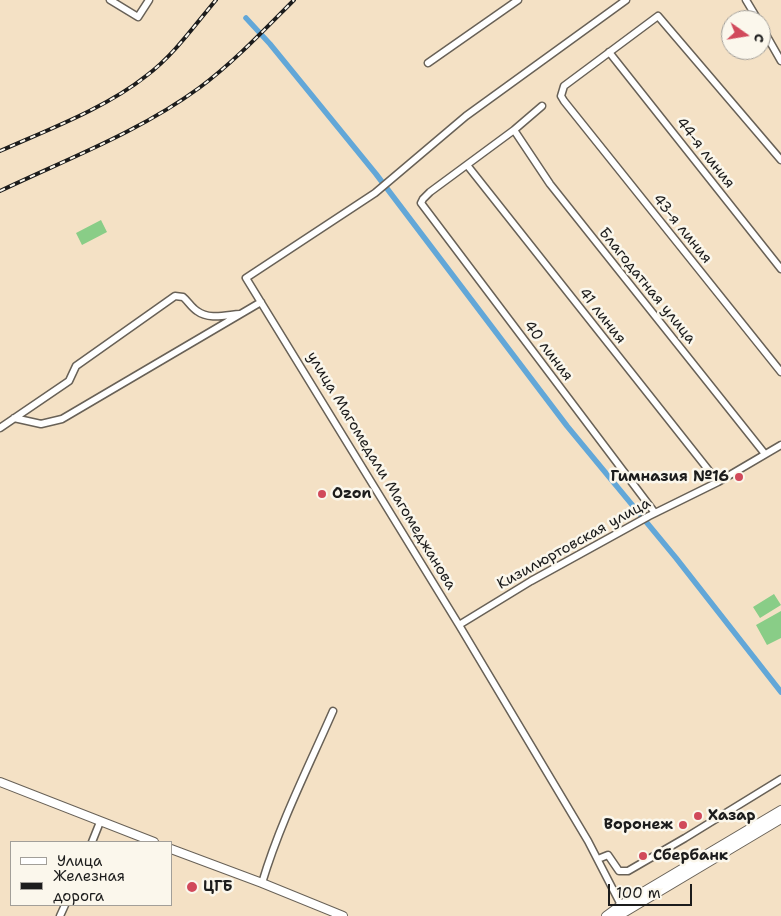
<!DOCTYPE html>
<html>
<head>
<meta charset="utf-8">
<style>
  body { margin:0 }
  #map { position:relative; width:781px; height:916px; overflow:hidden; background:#f4e1c5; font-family:"Shantell Sans",sans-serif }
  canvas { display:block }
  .legend { position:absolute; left:10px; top:841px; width:162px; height:65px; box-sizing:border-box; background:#fbf7ec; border:1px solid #a29f99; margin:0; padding:6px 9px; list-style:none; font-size:15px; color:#1c1c1c }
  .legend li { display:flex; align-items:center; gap:10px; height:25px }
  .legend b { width:25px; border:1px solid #a29f99 }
  .north { position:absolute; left:721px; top:10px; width:50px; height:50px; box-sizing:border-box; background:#fbf7ec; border:1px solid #a29f99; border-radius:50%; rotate:103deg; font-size:14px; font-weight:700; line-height:20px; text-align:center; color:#1c1c1c }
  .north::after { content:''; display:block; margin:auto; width:18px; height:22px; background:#d1495b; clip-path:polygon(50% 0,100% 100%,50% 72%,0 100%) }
  .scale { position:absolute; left:608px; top:884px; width:84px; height:22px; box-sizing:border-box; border:2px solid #1c1c1c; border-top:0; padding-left:6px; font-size:15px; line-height:18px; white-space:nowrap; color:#1c1c1c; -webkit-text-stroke:4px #fbf7ec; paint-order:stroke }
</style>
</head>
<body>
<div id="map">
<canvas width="781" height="916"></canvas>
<ul class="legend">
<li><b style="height:6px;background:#fff"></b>Улица</li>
<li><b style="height:6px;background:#1c1c1c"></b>Железная дорога</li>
</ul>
<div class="north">С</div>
<div class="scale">100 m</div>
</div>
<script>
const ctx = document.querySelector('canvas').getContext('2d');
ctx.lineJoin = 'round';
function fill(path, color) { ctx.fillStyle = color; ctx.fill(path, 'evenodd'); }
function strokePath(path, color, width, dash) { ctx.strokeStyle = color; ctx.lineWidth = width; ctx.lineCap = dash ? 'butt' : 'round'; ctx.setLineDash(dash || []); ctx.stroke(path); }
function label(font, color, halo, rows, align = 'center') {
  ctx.font = font + ' "Shantell Sans",sans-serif'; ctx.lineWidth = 5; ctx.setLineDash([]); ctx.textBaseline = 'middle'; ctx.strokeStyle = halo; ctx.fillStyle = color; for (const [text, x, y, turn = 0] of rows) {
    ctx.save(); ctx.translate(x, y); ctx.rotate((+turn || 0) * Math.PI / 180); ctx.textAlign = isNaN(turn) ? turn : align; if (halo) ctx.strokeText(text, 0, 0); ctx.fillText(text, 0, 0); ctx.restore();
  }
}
const green = new Path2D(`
  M101 220 107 232 82 245 76 233Z
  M774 594 781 605 760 618 753 607Z
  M781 611V638L767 645 756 625Z`);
const canal = new Path2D(`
  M246 18 270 44 376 174 567 426 676 558 781 692`);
const minor = new Path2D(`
  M110 0 138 17 149 0
  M746 0 758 20
  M761 26 781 61
  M609 52 781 269
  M428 63 518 0
  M542 106 514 130 430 192 423 199 421 203 655 513
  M514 130 550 184 765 454
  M781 160 658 16 564 86 561 96 564 101 781 372
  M467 165 718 482
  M14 418 41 424 62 419 261 302
  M0 428 69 381 76 366 175 296 183 297C188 301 191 307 197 311 209 320 226 315 240 314
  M459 625 531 581 649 516 718 482 781 445
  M92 842 100 822
  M598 859 608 855 619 871H628L685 838 781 779
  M262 883C280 823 308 768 333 711
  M621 905 588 841 459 625 246 278 375 193 466 116 626 0
  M60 916 65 905`);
const major = new Path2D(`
  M0 782 154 842
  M171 849 262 883 343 916
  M606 916 621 905 781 810
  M615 916 625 912 781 819`);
const rail = new Path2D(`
  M0 151C47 130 106 108 146 76 174 55 194 26 216 0
  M0 191C67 159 139 132 199 88 234 62 264 30 294 0`);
const markers = [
  [739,477,5,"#d1495b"],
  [322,494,5,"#d1495b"],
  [698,816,5,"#d1495b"],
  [683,825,5,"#d1495b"],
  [643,856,5,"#d1495b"],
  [192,887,6,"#d1495b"]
];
const streetNames = [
  ["44-я линия",705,153,52],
  ["43-я линия",682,229,51],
  ["Благодатная улица",647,286,51],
  ["41 линия",602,316,52],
  ["40 линия",548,351,53],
  ["улица Магомедали Магомеджановa",381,471,59],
  ["Кизилюртовская улица",574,544,-29]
];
const poiNames = [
  ["Гимназия №16",729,477,"right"],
  ["Ozon",332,494],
  ["Хазар",708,816],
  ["Воронеж",673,825,"right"],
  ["Сбербанк",653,856],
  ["ЦГБ",203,887]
];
fill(green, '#89cd87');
strokePath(canal, '#62a7d8', 5.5);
strokePath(minor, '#686157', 9);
strokePath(major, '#686157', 10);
strokePath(minor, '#fff', 6);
strokePath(major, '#fff', 8);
strokePath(rail, '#1c1c1c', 4);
strokePath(rail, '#fbf7ec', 2, [5.5]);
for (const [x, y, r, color] of markers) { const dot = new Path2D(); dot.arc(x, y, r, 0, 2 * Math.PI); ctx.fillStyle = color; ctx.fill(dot); strokePath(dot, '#fbf7ec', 2); }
label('15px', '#1c1c1c', '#fbf7ec', streetNames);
label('bold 15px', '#1c1c1c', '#fbf7ec', poiNames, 'left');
</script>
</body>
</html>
